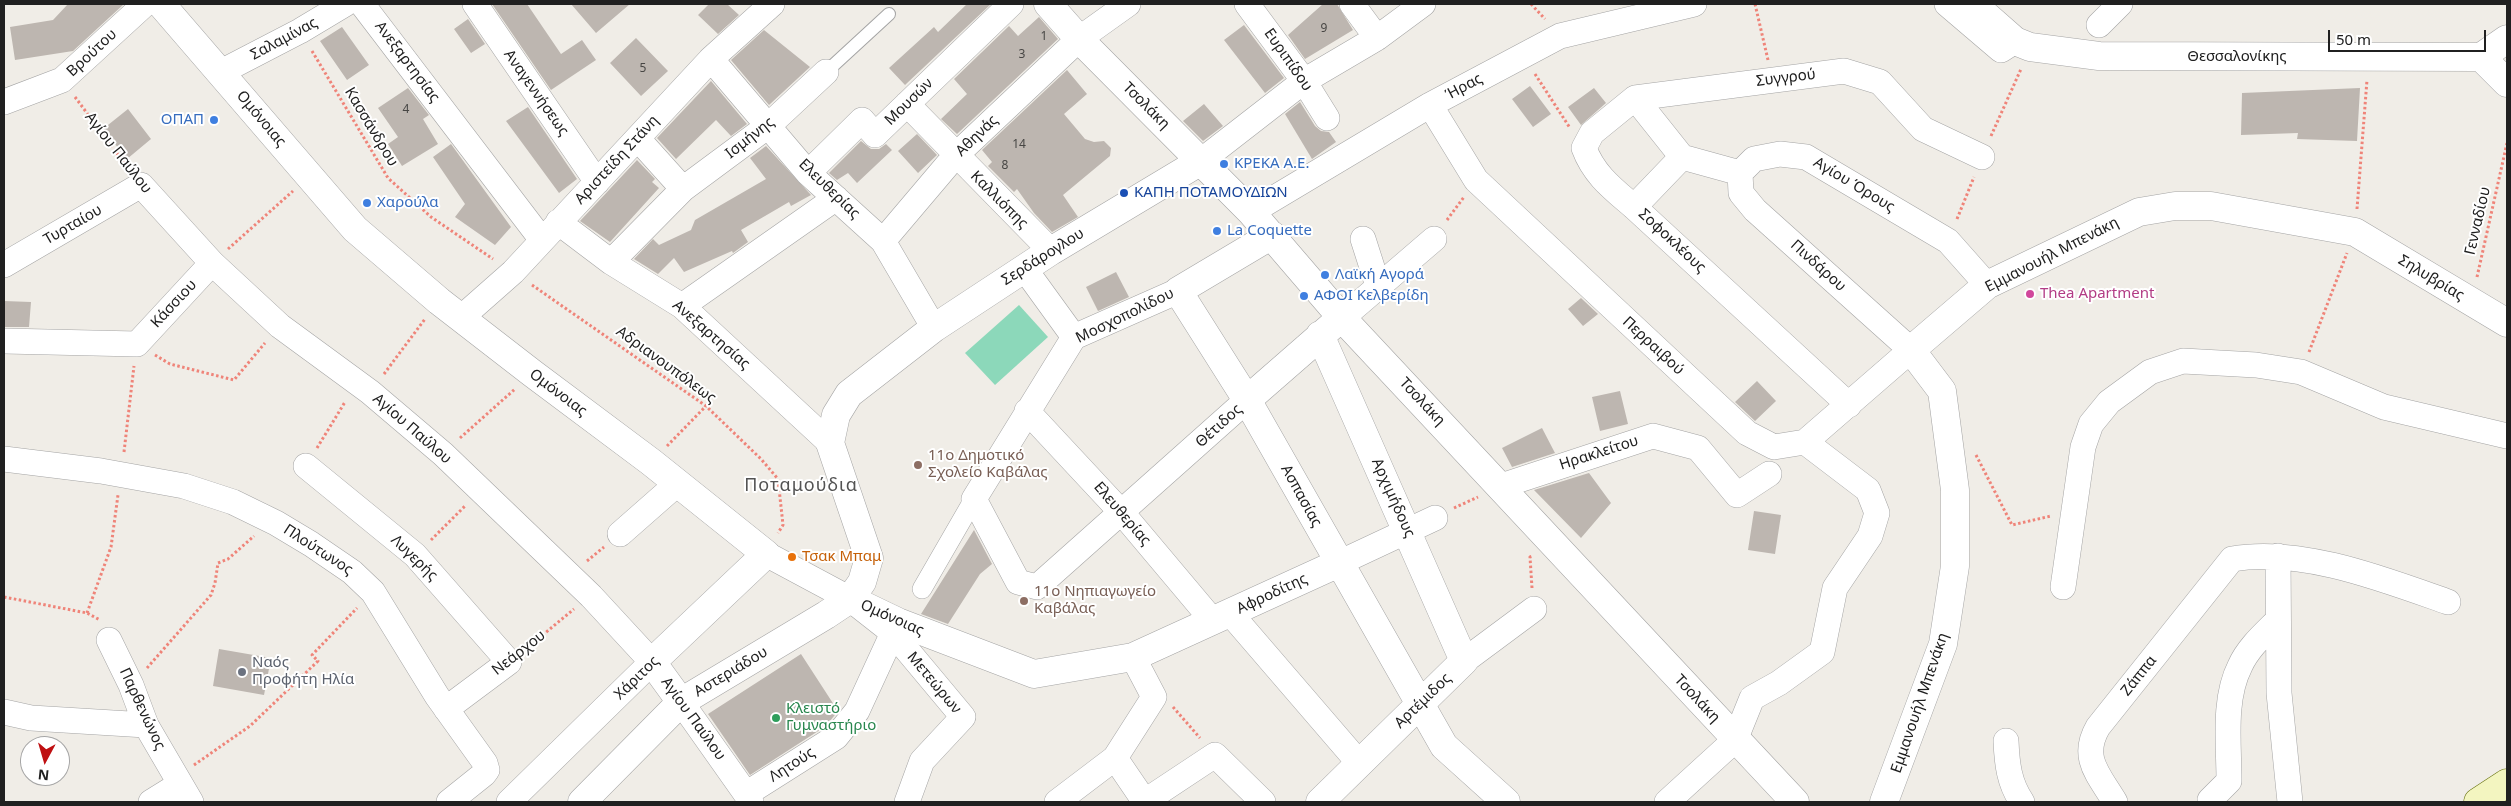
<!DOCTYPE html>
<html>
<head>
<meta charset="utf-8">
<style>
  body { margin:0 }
  #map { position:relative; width:2511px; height:806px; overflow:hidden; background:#f0ede7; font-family:"Noto Sans",sans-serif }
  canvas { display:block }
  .frame { position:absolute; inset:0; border:5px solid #202020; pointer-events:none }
  .north { position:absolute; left:20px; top:736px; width:50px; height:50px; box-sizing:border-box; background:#fff; border:1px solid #a6a6a6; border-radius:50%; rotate:186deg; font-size:14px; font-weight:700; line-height:20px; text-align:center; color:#202020 }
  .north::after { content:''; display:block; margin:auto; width:18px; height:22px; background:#bf1012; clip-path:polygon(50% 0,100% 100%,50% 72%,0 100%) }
  .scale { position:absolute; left:2328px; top:30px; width:158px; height:22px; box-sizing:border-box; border:2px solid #202020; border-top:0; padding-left:6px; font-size:15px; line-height:18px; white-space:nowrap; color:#202020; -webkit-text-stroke:4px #fff; paint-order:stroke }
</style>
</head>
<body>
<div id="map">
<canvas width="2511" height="806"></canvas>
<div class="frame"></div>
<div class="north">N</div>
<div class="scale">50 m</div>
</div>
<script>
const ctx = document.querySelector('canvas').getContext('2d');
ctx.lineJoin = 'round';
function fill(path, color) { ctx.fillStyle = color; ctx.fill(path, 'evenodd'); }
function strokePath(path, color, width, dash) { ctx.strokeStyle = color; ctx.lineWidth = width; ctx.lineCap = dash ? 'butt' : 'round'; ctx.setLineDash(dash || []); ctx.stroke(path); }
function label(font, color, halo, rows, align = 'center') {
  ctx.font = font + ' "Noto Sans",sans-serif'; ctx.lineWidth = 4; ctx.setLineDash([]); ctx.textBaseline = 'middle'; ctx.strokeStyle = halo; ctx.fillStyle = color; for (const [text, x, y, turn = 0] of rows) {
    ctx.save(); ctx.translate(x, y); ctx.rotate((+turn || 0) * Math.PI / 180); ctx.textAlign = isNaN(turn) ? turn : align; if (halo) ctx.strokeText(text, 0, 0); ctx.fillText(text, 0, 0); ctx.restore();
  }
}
const pitch = new Path2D(`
  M1019 305 1048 337 995 385 965 353Z`);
const building = new Path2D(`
  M68 4H124L73 51 15 60 10 27 53 20Z
  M492 4H527L561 54 582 40 596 60 551 90Z
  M571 4H630L596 33Z
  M709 4H727L739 15 718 34 698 15Z
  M967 4H991L905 85 889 68 934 27 938 32Z
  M1323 4H1337L1353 30 1305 59 1288 35Z
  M1039 17 1058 39 957 134 941 119 967 94 954 79 1009 26 1018 36Z
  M468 19 485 44 471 53 454 29Z
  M1244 25 1284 78 1265 93 1224 40Z
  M342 27 369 65 347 80 320 41Z
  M764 30 810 67 769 105 731 60Z
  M636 38 668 71 641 96 610 63Z
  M1067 70 1087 94 1064 114 1085 139 1094 142 1104 141 1111 148 1110 156 1063 195 1078 217 1052 232 1034 213 1017 189 1014 192 988 166 992 162 982 150Z
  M711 81 747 124 731 136 716 120 676 159 657 138Z
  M1530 86 1551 114 1533 127 1512 99Z
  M408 88 429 115 423 119 438 144 402 166 388 144 398 137 378 108Z
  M1594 88 1606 103 1581 125 1568 107Z
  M2360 88 2357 141 2297 139 2298 133 2241 135 2242 93Z
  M1300 102 1315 126 1321 131 1329 132 1336 142 1312 159 1285 114Z
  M1204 104 1223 126 1203 141 1183 121Z
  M528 107 577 179 559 193 506 121Z
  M128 109 151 139 127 159 103 129Z
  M917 134 937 155 918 173 898 151Z
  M861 141 871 149H879L886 144 892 150 857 183 848 173 837 180 829 173Z
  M451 144 511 227 495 245 455 217 465 204 433 157Z
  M766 146 811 195 791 206 789 202 741 230 748 242 733 253 732 251 684 272 674 258 658 274 634 259 653 239 659 245 691 230 695 220 766 179 750 158Z
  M637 160 655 179 652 182 659 188 610 242 580 221Z
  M1116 272 1129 297 1098 311 1086 287Z
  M1581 298 1598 314 1583 326 1568 309Z
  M4 301 31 302 29 327H4Z
  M1757 381 1776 401 1755 421 1735 402Z
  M1620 391 1628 424 1600 431 1592 397Z
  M1542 428 1555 453 1512 467 1502 448Z
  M1589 473 1611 503 1581 538 1534 490Z
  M1754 511 1781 515 1775 554 1748 550Z
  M974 530 992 564 980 574 948 624 921 614Z
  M219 649 271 658 264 695 213 686Z
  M801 654 838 711 826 726 750 775 708 714Z`);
const path = new Path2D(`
  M1531 4 1545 19
  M1755 4 1768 60
  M312 51 388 178 431 217 493 259
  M1535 74 1570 128
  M75 97 128 168
  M1991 136 2021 69
  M2357 209 2367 80
  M1957 219 1974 177
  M1447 220 1464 197
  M228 249 293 191
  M2477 277 2507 143
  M532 285 706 406 761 459 778 479 783 525 778 533
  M2309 352 2347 253
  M155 355 170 364 234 380 265 343
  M384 374 425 319
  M460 438 515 389
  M667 446 706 406
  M317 448 345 402
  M124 452 134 366
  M1976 455 2012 525 2051 516
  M1454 508 1478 497
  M431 540 466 505
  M587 561 604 547
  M1532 588 1530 557 1533 556
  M4 597 87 613 100 620
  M87 613 111 547 118 495
  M527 648 574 609
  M147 668 211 595 215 583 218 563 228 559 254 536
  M1173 707 1200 738
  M194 765 250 726 318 661 312 655 357 608`);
const service = new Path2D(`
  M826 72 889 14`);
const pedestrian = new Path2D(`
  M922 589 974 499`);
const minor = new Path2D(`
  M362 4 542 240
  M475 4 597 182
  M1247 4 1304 81 1327 118
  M1352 4 1377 38
  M1947 4 2001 50 2015 41
  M2099 25 2120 4
  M711 59 808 173 883 241 934 328
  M221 72 300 31 345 4
  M1635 98 1682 157
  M4 102 62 80 145 4
  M907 104 1051 251
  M1430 105 1476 180 1747 433 1774 447 1805 442 1911 350 1755 210 1741 193 1740 173
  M638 139 683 189
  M1201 161 1304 81 1377 38 1423 4
  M808 173 862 120 875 135 1011 4
  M1634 207 1682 157 1740 173 1754 159 1780 154 1806 157 1948 241 1987 285
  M1251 212 1430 105 1560 36 1694 4
  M558 222 611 262 682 306 830 443
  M1363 239 1379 289
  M883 241 955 156 1079 39 1128 4
  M611 262 683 189 768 126 826 72
  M4 265 141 185 212 263 280 326 370 392 443 454 591 596 652 662 509 802
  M1024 268 1074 337
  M1178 291 1074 337 974 499 1018 582 1037 587 1247 400
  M682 306 836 198
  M462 317 513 272 711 59 772 4
  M1342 318 1434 239
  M4 341 137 344 212 263
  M1849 405 1634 207C1613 189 1594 175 1584 148L1592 133 1635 98 1844 71 1880 82 1923 129 1982 157
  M1027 411 1123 514 1213 621
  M4 459 101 471 184 486 233 502 276 523 311 544 352 572 373 592 437 696 485 763 487 770 484 774 449 802
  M306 466 415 555 509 662 446 709
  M1501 486 1653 436 1698 448 1737 495 1769 474
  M620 534 678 483
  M766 554 850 599 892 632 963 717 922 761 907 802
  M2278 556 2279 693 2290 802
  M1339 563 1435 518
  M2063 587 2083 447 2091 424 2109 402 2150 372 2183 361 2256 365 2301 372 2384 407 2507 436
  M1230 613 1360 764
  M109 640 131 685 146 725 191 802
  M1464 661 1534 609
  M681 702 746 794
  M4 712 31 718 146 725
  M2006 741C2007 764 2009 783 2022 802
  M1115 758 1145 802
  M2210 800 2229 781C2229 744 2223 699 2240 666 2248 648 2264 634 2277 621
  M151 802 180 784
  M751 802 746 794 836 737 857 711 898 622
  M1057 802 1115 758 1154 697 1133 657
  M1144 802 1215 755 1263 802
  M1667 802 1735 740 1752 698 1779 683 1822 652 1835 588 1870 536 1877 513 1868 490 1805 442
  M2115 802C2099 775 2080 758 2098 727L2232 559C2301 547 2383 579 2448 602`);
const tertiary = new Path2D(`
  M161 4 355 229 439 301 532 373 651 462 766 554 652 662 681 702
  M1048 4 1079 39 1251 212 1342 318 1795 802
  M1973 4 2015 41 2030 47 2099 56 2481 57 2507 83
  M2481 57 2507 39
  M1272 235 1178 291 1247 400 1444 746 1506 802
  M1320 335 1464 661 1320 802
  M1247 400 1333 325
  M850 599 898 622 1034 674 1133 657 1339 563
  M582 802 681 702 826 615 850 599 862 582 869 558 830 443 836 415 849 394 934 328 1051 251 1201 161
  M1884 802 1943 644 1955 566V490L1942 391 1911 350 1987 285 2139 212 2175 206H2211L2355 232 2507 323`);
const secondary = new Path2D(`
  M2478 802 2507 783`);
const markers = [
  [214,120,5,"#3f7fe0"],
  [1224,164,5,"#3f7fe0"],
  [1124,193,5,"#1a4fb4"],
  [367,203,5,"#3f7fe0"],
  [1217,231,5,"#3f7fe0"],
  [1325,275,5,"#3f7fe0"],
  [2030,294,5,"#d1479c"],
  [1304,296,5,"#3f7fe0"],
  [918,465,5,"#8d6e63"],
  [792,557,5,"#e8710a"],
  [1024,601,5,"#8d6e63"],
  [242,672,5,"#6b7280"],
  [776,718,5,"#2e9e5b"]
];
const numberNames = [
  ["9",1324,29],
  ["1",1044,37],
  ["3",1022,55],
  ["5",643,69],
  ["4",406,110],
  ["14",1019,145],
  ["8",1005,166]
];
const streetNames = [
  ["Σαλαμίνας",284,39,-28],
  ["Βρούτου",92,53,-43],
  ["Θεσσαλονίκης",2237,57],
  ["Ευριπίδου",1288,60,55],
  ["Ανεξαρτησίας",407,62,53],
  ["Συγγρού",1786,78,-7],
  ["Ήρας",1464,87,-28],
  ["Αναγεννήσεως",536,93,55],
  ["Μουσών",909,102,-44],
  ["Τσολάκη",1146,106,45],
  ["Ομόνοιας",261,119,50],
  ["Κασσάνδρου",371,127,59],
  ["Αθηνάς",977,136,-44],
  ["Ισμήνης",750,138,-38],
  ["Αγίου Παύλου",118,153,52],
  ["Αριστείδη Στάνη",617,160,-47],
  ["Αγίου Όρους",1854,185,31],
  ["Ελευθερίας",829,189,44],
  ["Καλλιόπης",999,200,45],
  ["Γενναδίου",2478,221,-77],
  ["Τυρταίου",73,225,-30],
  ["Σοφοκλέους",1672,241,43],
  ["Εμμανουήλ Μπενάκη",2052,255,-27],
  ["Σερδάρογλου",1043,257,-32],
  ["Πινδάρου",1818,266,42],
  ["Σηλυβρίας",2431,278,31],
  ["Κάσσιου",174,304,-47],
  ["Μοσχοπολίδου",1125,316,-26],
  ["Ανεξαρτησίας",711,335,41],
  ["Περραιβού",1653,346,43],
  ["Αδριανουπόλεως",666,365,36],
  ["Ομόνοιας",558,393,37],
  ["Τσολάκη",1422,402,47],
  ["Θέτιδος",1219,426,-42],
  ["Αγίου Παύλου",412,429,41],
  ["Ηρακλείτου",1599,453,-18],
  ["Ασπασίας",1301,496,61],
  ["Αρχιμήδους",1393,498,66],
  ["Ελευθερίας",1122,514,49],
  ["Πλούτωνος",318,550,33],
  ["Λυγερής",414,558,44],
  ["Αφροδίτης",1272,594,-25],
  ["Ομόνοιας",892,618,24],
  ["Νεάρχου",519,653,-38],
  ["Αστεριάδου",731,672,-31],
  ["Ζάππα",2139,676,-51],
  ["Χάριτος",637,678,-44],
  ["Μετεώρων",934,683,50],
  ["Τσολάκη",1697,699,47],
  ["Αρτέμιδος",1423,701,-44],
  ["Εμμανουήλ Μπενάκη",1920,703,-71],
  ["Παρθενώνος",142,709,65],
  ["Αγίου Παύλου",693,719,54],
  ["Λητούς",792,765,-33]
];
const shopNames = [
  ["ΟΠΑΠ",204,120,"right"],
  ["ΚΡΕΚΑ Α.Ε.",1234,164],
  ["Χαρούλα",377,203],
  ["La Coquette",1227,231],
  ["Λαϊκή Αγορά",1335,275],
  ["ΑΦΟΙ Κελβερίδη",1314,296]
];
const transitNames = [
  ["ΚΑΠΗ ΠΟΤΑΜΟΥΔΙΩΝ",1134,193]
];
const hotelNames = [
  ["Thea Apartment",2040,294]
];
const educationNames = [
  ["11ο Δημοτικό",928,456],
  ["Σχολείο Καβάλας",928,473],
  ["11ο Νηπιαγωγείο",1034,592],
  ["Καβάλας",1034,609]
];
const foodNames = [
  ["Τσακ Μπαμ",802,557]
];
const worshipNames = [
  ["Ναός",252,663],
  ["Προφήτη Ηλία",252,680]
];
const leisureNames = [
  ["Κλειστό",786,709],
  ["Γυμναστήριο",786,726]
];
const quarterNames = [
  ["Ποταμούδια",801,486]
];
fill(pitch, '#8cd8ba');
fill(building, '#bdb6b0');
strokePath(service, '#a4a4a4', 14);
strokePath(pedestrian, '#a4a4a4', 20);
strokePath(minor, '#a4a4a4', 26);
strokePath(tertiary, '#a4a4a4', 29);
strokePath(secondary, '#66700e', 29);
strokePath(path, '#ef8479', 3, [2.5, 2.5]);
strokePath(service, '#fff', 12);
strokePath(pedestrian, '#fff', 19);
strokePath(minor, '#fff', 25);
strokePath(tertiary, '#fff', 28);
strokePath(secondary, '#f3f5c0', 28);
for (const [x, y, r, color] of markers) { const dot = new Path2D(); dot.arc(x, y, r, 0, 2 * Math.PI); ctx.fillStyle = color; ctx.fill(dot); strokePath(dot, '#fff', 2); }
label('12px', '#474644', null, numberNames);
label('15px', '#202020', '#fff', streetNames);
label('15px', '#366cbe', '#fff', shopNames, 'left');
label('15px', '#164399', '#fff', transitNames, 'left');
label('15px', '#b23c85', '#fff', hotelNames, 'left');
label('15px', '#785e54', '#fff', educationNames, 'left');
label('15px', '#c56008', '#fff', foodNames, 'left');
label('15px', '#5b616d', '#fff', worshipNames, 'left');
label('15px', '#27864d', '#fff', leisureNames, 'left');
ctx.letterSpacing = '1px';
label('18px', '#535353', '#fff', quarterNames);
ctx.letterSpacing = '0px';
</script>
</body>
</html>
